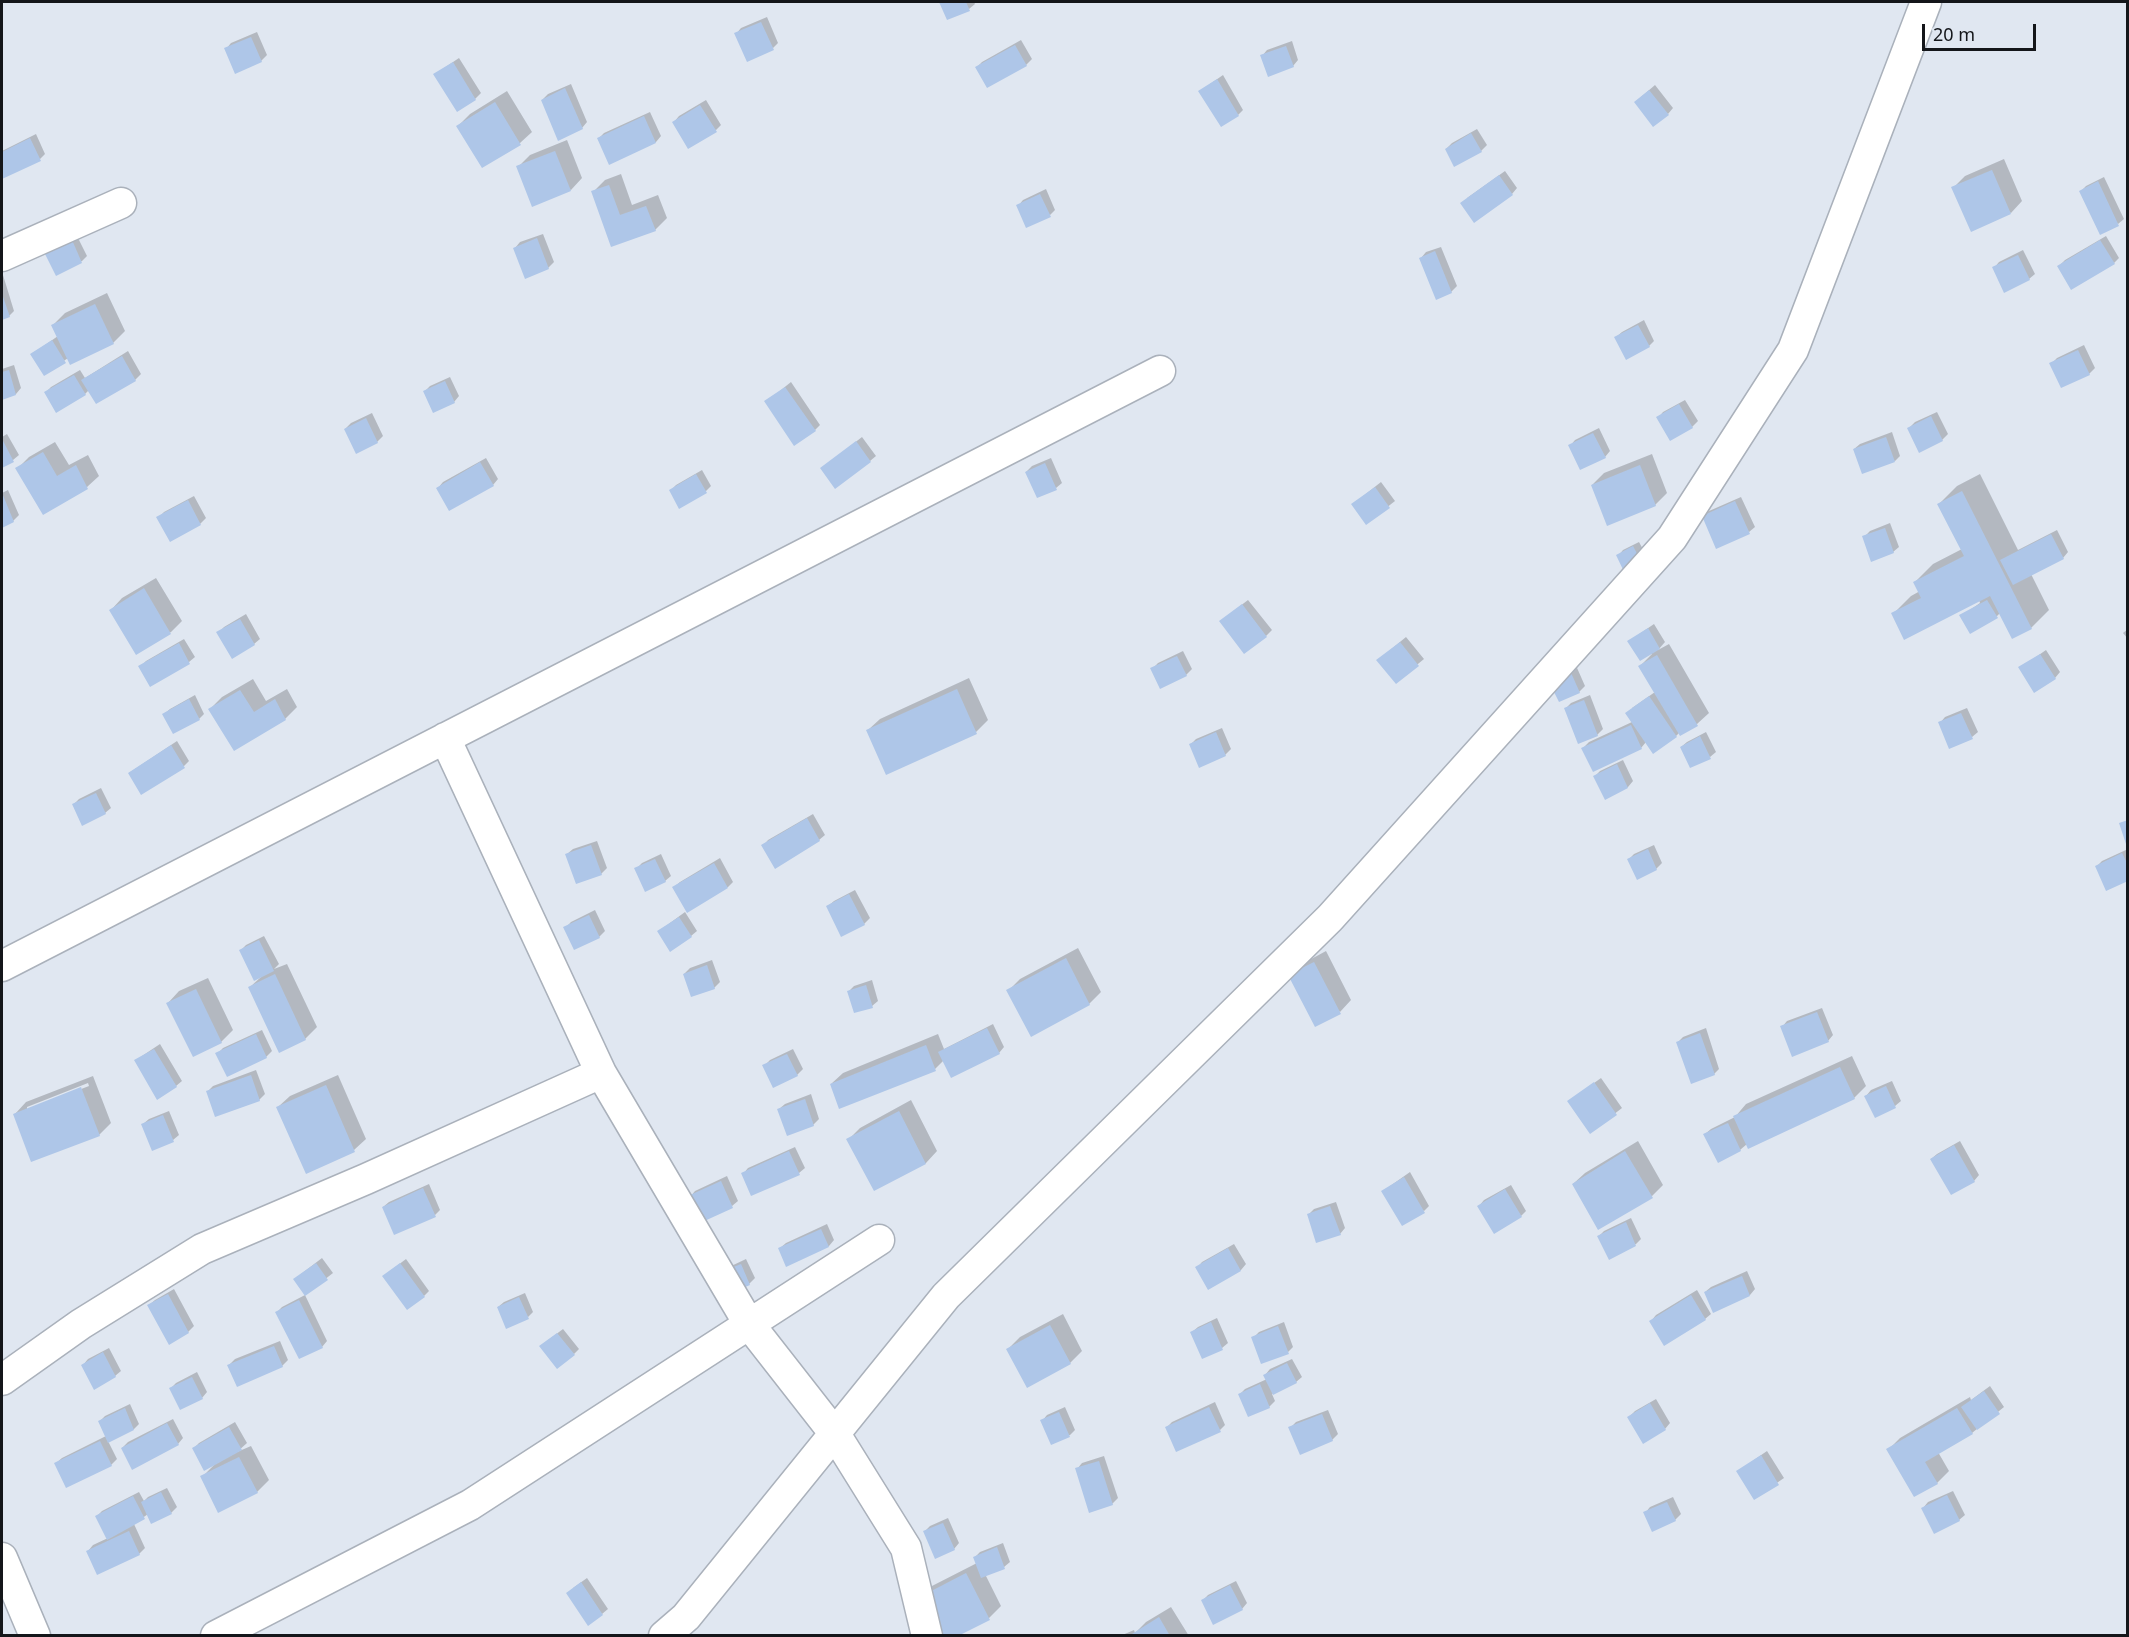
<!DOCTYPE html>
<html>
<head>
<meta charset="utf-8">
<style>
  body { margin:0 }
  #map { position:relative; width:2129px; height:1637px; overflow:hidden; background:#e0e7f1; font-family:"Noto Sans",sans-serif }
  canvas { display:block }
  .frame { position:absolute; inset:0; border:3px solid #14161a; pointer-events:none }
  .scale { position:absolute; left:1922px; top:24px; width:114px; height:27px; box-sizing:border-box; border:3px solid #14161a; border-top:0; padding-left:8px; font-size:18px; line-height:21px; white-space:nowrap; color:#14161a; -webkit-text-stroke:4px #e0e7f1; paint-order:stroke }
</style>
</head>
<body>
<div id="map">
<canvas width="2129" height="1637"></canvas>
<div class="frame"></div>
<div class="scale">20 m</div>
</div>
<script>
const ctx = document.querySelector('canvas').getContext('2d');
ctx.lineJoin = 'round';
function fill(path, color) { ctx.fillStyle = color; ctx.fill(path, 'evenodd'); }
function strokePath(path, color, width, dash) { ctx.strokeStyle = color; ctx.lineWidth = width; ctx.lineCap = dash ? 'butt' : 'round'; ctx.setLineDash(dash || []); ctx.stroke(path); }
const shadow = new Path2D(`
  M941 2H974L975 4 969 9 948 18Z
  M767 17 778 43 773 48 736 34 741 28Z
  M257 32 267 55 261 61 226 49 231 43Z
  M1021 40 1032 59 1026 65 987 86 977 67 982 62Z
  M1292 41 1298 60 1293 66 1262 56 1267 50Z
  M459 58 481 93 475 99 435 74Z
  M1223 75 1243 110 1238 115 1200 91Z
  M571 84 587 122 582 128 542 100 548 94Z
  M1655 85 1673 108 1668 114 1641 97Z
  M507 91 532 132 520 143 482 166 458 126 470 114Z
  M706 100 721 125 716 130 674 122 679 116Z
  M650 112 661 136 656 142 610 163 598 139 604 133Z
  M1477 129 1487 145 1481 151 1446 149 1452 143Z
  M36 134 45 154 40 159 2 178V151Z
  M567 140 582 178 571 190 518 167 530 155Z
  M2004 159 2022 201 2011 213 1953 188 1965 176Z
  M1505 171 1517 188 1512 194 1467 198Z
  M621 174 632 205 658 195 667 218 655 230 612 245 593 192 605 180Z
  M2104 177 2124 219 2118 224 2081 191 2086 186Z
  M1046 189 1055 210 1050 215 1018 206 1023 200Z
  M543 234 554 262 548 268 515 248 520 242Z
  M77 236 87 256 82 261 56 274 47 254 52 249Z
  M2106 236 2119 258 2114 263 2059 266 2065 260Z
  M1441 247 1457 286 1451 292 1421 258 1426 252Z
  M2023 250 2035 274 2029 279 1994 268 1999 262Z
  M3 275 14 311 9 316 2 319Z
  M107 293 125 331 113 343 68 358 45 374 32 354 58 336 53 325 65 313Z
  M1644 320 1654 341 1649 346 1616 337 1622 332Z
  M2084 345 2095 368 2089 374 2051 364 2057 358Z
  M128 351 141 374 135 380 96 402 89 390 85 394 46 392 51 387 80 370 85 378Z
  M14 365 21 388 16 394 2 398V369Z
  M450 377 459 396 454 402 425 391 430 386Z
  M791 382 820 425 815 430 766 402Z
  M1685 400 1698 421 1692 427 1658 418 1663 412Z
  M1937 412 1948 434 1942 440 1920 451 1909 428 1915 422Z
  M372 413 383 436 377 442 345 429 351 423Z
  M1599 428 1610 451 1605 457 1570 446 1575 440Z
  M1892 432 1900 456 1895 461 1854 449 1860 444Z
  M7 434 19 455 13 460 2 467V437Z
  M862 437 876 456 870 461 822 468Z
  M55 442 69 465 88 455 99 476 87 487 43 513 17 469 29 457Z
  M1652 454 1667 493 1655 505 1592 485 1604 473Z
  M486 458 498 479 493 485 438 488 443 482Z
  M1051 458 1062 483 1056 488 1026 472 1032 466Z
  M702 470 711 486 706 491 671 490 676 485Z
  M1980 474 2018 550 2057 530 2068 552 2063 558 2031 574 2049 610 2031 628 2000 613 1997 616H1961L1980 603 1979 600 1893 614 1911 596 1920 591 1915 582 1933 564 1962 549 1939 504 1957 486Z
  M1381 482 1395 501 1367 523 1353 504Z
  M8 490 19 515 13 521 2 526V493Z
  M194 496 206 518 200 524 158 518 164 512Z
  M1741 497 1755 527 1749 532 1703 516 1709 511Z
  M1890 523 1899 547 1893 552 1864 537 1870 531Z
  M1639 542 1651 564 1618 556 1623 550Z
  M156 578 182 621 171 632 136 653 111 610 122 598Z
  M1248 600 1272 630 1266 636 1227 616Z
  M246 614 260 639 254 644 218 633 224 627Z
  M1654 624 1665 642 1658 650 1669 644 1709 713 1697 724 1680 734 1679 733 1676 736 1646 742 1641 748H1583L1589 742 1632 722V708L1655 692 1640 666 1652 654 1629 641Z
  M2128 629V639L2123 633Z
  M1406 637 1424 659 1396 682 1384 655Z
  M184 639 195 657 189 662 150 685 140 667 146 661Z
  M2046 650 2060 672 2055 678 2020 668Z
  M1183 651 1192 669 1186 675 1152 669 1158 663Z
  M1574 661 1585 686 1579 692 1559 700Z
  M969 678 988 720 976 732 887 773 868 730 880 719Z
  M253 679 266 701 287 689 297 707 285 719 235 749 210 709 222 697Z
  M195 695 204 714 199 719 164 714 170 709Z
  M1590 695 1603 729 1597 735 1566 708 1571 703Z
  M1967 708 1978 732 1972 737 1940 723 1945 717Z
  M1222 728 1231 749 1225 755 1191 744 1196 739Z
  M1706 732 1716 752 1710 757 1681 747 1687 742Z
  M177 741 189 761 184 766 129 773Z
  M1623 760 1633 781 1628 787 1606 798 1595 776 1600 771Z
  M101 788 111 808 105 813 73 805 79 799Z
  M813 814 825 835 819 840 763 846 768 840Z
  M597 841 607 868 601 874 567 854 573 849Z
  M1654 845 1662 863 1656 869 1629 859 1634 854Z
  M2128 849V880L2097 866 2102 861Z
  M661 854 671 876 665 881 636 869 642 863Z
  M720 858 733 882 728 887H674L680 882Z
  M855 890 870 918 864 924 828 906 834 901Z
  M595 910 605 931 599 937 565 928 571 922Z
  M685 912 697 931 691 936 659 931Z
  M264 936 279 964 274 969 287 964 317 1027 305 1039 250 987 261 977 240 951 246 945Z
  M1078 948 1101 992 1089 1004 1008 991 1020 979Z
  M1326 951 1351 1000 1340 1012 1290 976 1302 964Z
  M712 960 720 982 714 988 684 974 690 968Z
  M208 978 233 1030 221 1042 168 1003 179 991Z
  M872 980 878 1001 872 1006 849 991 854 986Z
  M1822 1008 1833 1035 1828 1041 1782 1027 1787 1021Z
  M993 1024 1004 1047 999 1053 944 1060 935 1069 831 1084 843 1073 938 1034 944 1049Z
  M1706 1028 1719 1069 1714 1074 1678 1042 1683 1037Z
  M262 1030 272 1051 266 1057 217 1054 223 1048Z
  M160 1044 182 1081 176 1086 136 1060Z
  M793 1049 803 1069 797 1075 764 1066 770 1060Z
  M1852 1056 1866 1086 1854 1098 1747 1144 1740 1150 1705 1134 1711 1129 1735 1117 1746 1104Z
  M256 1070 265 1094 259 1100 208 1091 213 1086Z
  M338 1075 366 1139 354 1150 307 1172 278 1107 290 1096Z
  M93 1076 111 1123 99 1135 15 1114 26 1102ZM88 1083 89 1086 27 1110V1107Z
  M1601 1078 1622 1108 1591 1132 1569 1101Z
  M1892 1081 1901 1101 1895 1106 1876 1116 1866 1096 1871 1090Z
  M811 1094 819 1119 813 1125 779 1109 785 1104Z
  M911 1100 937 1151 926 1163 874 1189 848 1140 860 1128Z
  M169 1111 179 1135 173 1140 143 1124 149 1119Z
  M1638 1141 1663 1185 1652 1196 1573 1184 1585 1173Z
  M1960 1141 1979 1175 1974 1181 1931 1159 1937 1154Z
  M795 1147 805 1168 799 1173 743 1174 748 1168Z
  M1410 1172 1429 1206 1424 1211 1383 1191Z
  M727 1176 738 1201 732 1206 690 1197 695 1191Z
  M429 1184 440 1210 435 1215 383 1207 389 1202Z
  M1511 1185 1526 1211 1521 1216 1479 1206 1484 1200Z
  M1336 1202 1345 1228 1340 1234 1308 1215 1314 1209Z
  M1631 1218 1641 1239 1636 1244 1610 1258 1599 1236 1604 1231Z
  M827 1224 834 1240 829 1246 787 1265 780 1248 786 1243Z
  M1234 1244 1246 1264 1241 1270 1209 1288 1197 1268 1202 1262Z
  M322 1258 333 1273 306 1294 301 1274Z
  M406 1259 429 1291 424 1296 390 1271Z
  M746 1259 755 1278 749 1284 727 1268Z
  M1747 1271 1755 1289 1750 1295 1705 1292 1711 1287Z
  M174 1289 194 1326 188 1332 149 1305 155 1300Z
  M1697 1290 1711 1314 1705 1319 1651 1321 1656 1315Z
  M525 1293 533 1312 528 1317 498 1307 504 1302Z
  M305 1295 327 1341 322 1347 277 1312 282 1307Z
  M1063 1314 1082 1351 1070 1363 1008 1349 1020 1337Z
  M1217 1318 1228 1343 1222 1348 1203 1357 1192 1332 1198 1327Z
  M1284 1322 1293 1347 1288 1352 1253 1338 1259 1332Z
  M563 1329 579 1349 574 1354 547 1341Z
  M280 1341 288 1360 282 1366 229 1365 235 1359Z
  M109 1348 121 1371 115 1376 83 1365 88 1359Z
  M1292 1359 1302 1377 1296 1382 1272 1394 1275 1401 1269 1407 1240 1394 1245 1389 1267 1379 1265 1375 1270 1369Z
  M197 1372 207 1392 202 1398 171 1388 176 1383Z
  M1990 1386 2004 1407 1972 1433 1938 1452 1949 1471 1937 1483 1888 1450 1900 1438 1970 1397 1971 1400Z
  M1656 1399 1670 1423 1665 1429 1629 1417 1635 1411Z
  M1215 1402 1225 1425 1220 1430 1166 1428 1172 1422Z
  M130 1404 139 1424 134 1429 108 1441 117 1459 111 1465 56 1463 62 1458 106 1436 99 1422 105 1416Z
  M1065 1407 1075 1430 1070 1435 1052 1444 1042 1421 1047 1415Z
  M1328 1410 1338 1434 1332 1440 1290 1428 1296 1422Z
  M173 1419 183 1438 178 1444 122 1448 128 1442Z
  M235 1422 247 1443 237 1452 251 1446 269 1480 257 1492 202 1477 214 1465 194 1448 199 1443Z
  M1767 1451 1784 1478 1755 1498 1738 1471Z
  M1104 1456 1118 1498 1112 1504 1077 1469 1082 1463Z
  M167 1488 177 1507 171 1513 148 1514 134 1524 145 1548 139 1554 88 1551 93 1545 108 1538 97 1516 102 1511 139 1492 144 1501 148 1497Z
  M1953 1491 1965 1515 1959 1520 1923 1508 1928 1502Z
  M1673 1497 1681 1514 1675 1520 1645 1513 1650 1507Z
  M948 1518 959 1543 954 1549 924 1532 930 1526Z
  M1003 1543 1010 1562 1004 1567 985 1574 1001 1606 989 1618 955 1636H936L930 1587 977 1563 975 1557 980 1552Z
  M587 1578 608 1609 602 1614 573 1588Z
  M1236 1581 1247 1603 1242 1609 1203 1600 1208 1595Z
  M1171 1607 1189 1636H1120L1134 1630 1135 1633 1146 1622Z`);
const building = new Path2D(`
  M939 2H966L970 11 947 20Z
  M761 22 774 50 747 62 734 33Z
  M251 37 262 62 235 74 224 48Z
  M1015 45 1027 66 987 88 975 67Z
  M1286 46 1294 67 1268 77 1260 55Z
  M453 62 476 100 457 112 433 74Z
  M1217 79 1239 116 1221 127 1198 91Z
  M565 88 583 129 558 141 541 100Z
  M1649 90 1669 115 1653 127 1634 102Z
  M495 102 521 145 482 168 456 126Z
  M700 105 717 132 688 149 672 122Z
  M644 116 656 143 609 165 597 138Z
  M1471 133 1482 152 1454 167 1445 149Z
  M30 138 41 161 2 179V152Z
  M555 151 571 191 532 207 516 166Z
  M1992 170 2011 214 1971 232 1951 187Z
  M1499 175 1513 195 1474 223 1460 203Z
  M2098 181 2119 226 2100 235 2079 191Z
  M609 185 620 215 646 206 656 231 611 247 591 191Z
  M1040 194 1051 217 1026 228 1016 205Z
  M537 238 549 269 525 279 513 248Z
  M72 240 82 263 56 276 45 254Z
  M2100 240 2115 264 2071 290 2057 266Z
  M1435 251 1452 293 1436 300 1419 258Z
  M2018 255 2030 280 2004 293 1992 267Z
  M2 294 10 317 2 320Z
  M95 304 114 344 70 365 51 325Z
  M1638 325 1650 347 1626 360 1614 337Z
  M52 340 66 363 44 376 30 354Z
  M2078 350 2090 375 2061 388 2049 363Z
  M122 356 136 381 96 404 81 380Z
  M9 370 16 395 2 400V372Z
  M74 375 86 395 56 413 44 392Z
  M445 381 455 403 433 413 423 391Z
  M785 387 816 431 794 446 764 401Z
  M1679 404 1693 428 1670 441 1656 417Z
  M1931 416 1943 441 1919 453 1907 428Z
  M366 418 378 443 356 454 344 429Z
  M1593 433 1606 458 1580 470 1568 445Z
  M1886 437 1895 462 1862 474 1853 449Z
  M2 439 14 462 2 468Z
  M856 441 871 462 835 489 820 468Z
  M43 452 57 476 76 465 88 489 43 515 15 468Z
  M480 462 494 486 449 511 436 488Z
  M1045 463 1057 490 1037 498 1025 472Z
  M1640 465 1656 506 1607 526 1591 485Z
  M696 474 707 493 679 509 669 490Z
  M1375 487 1390 508 1366 525 1351 504Z
  M1962 491 2032 629 2012 639 1990 596 1904 640 1891 613 1921 598 1913 582 1964 556 1937 504Z
  M2 493 14 522 2 528Z
  M188 500 201 525 170 542 156 517Z
  M1735 501 1750 534 1716 549 1702 516Z
  M1885 528 1894 553 1871 562 1862 536Z
  M2051 534 2064 559 2013 585 2000 560Z
  M1633 546 1646 571 1628 580 1616 555Z
  M144 588 171 634 136 655 109 610Z
  M1987 600 1998 618 1970 634 1959 615Z
  M1242 604 1267 637 1244 654 1219 621Z
  M240 619 255 645 232 659 216 632Z
  M1648 628 1660 649 1640 661 1627 641Z
  M1400 642 1419 666 1396 684 1376 660Z
  M179 643 190 664 150 687 138 666Z
  M2040 654 2056 679 2034 693 2018 667Z
  M1657 655 1698 726 1680 736 1638 666Z
  M1177 656 1187 676 1160 689 1150 668Z
  M1568 666 1580 693 1559 702 1546 676Z
  M957 689 977 734 886 775 866 730Z
  M240 690 254 712 275 699 286 720 234 751 208 709Z
  M1649 696 1677 737 1653 754 1625 713Z
  M189 699 200 720 173 734 162 714Z
  M1584 700 1598 736 1578 744 1564 708Z
  M1961 713 1973 739 1949 749 1938 722Z
  M1631 725 1642 749 1593 772 1581 748Z
  M1216 732 1226 756 1199 768 1189 744Z
  M1700 736 1711 759 1690 768 1680 747Z
  M171 745 185 768 141 795 128 773Z
  M1617 764 1628 788 1605 800 1593 776Z
  M96 793 106 814 82 826 72 804Z
  M807 818 820 841 775 869 761 845Z
  M2128 820V847H2127L2119 823Z
  M591 845 602 875 576 884 565 854Z
  M1648 849 1657 870 1637 880 1627 859Z
  M2122 853 2128 865V881L2106 891 2095 866Z
  M655 859 666 882 645 892 634 868Z
  M714 863 728 888 687 913 672 887Z
  M849 894 865 925 841 937 826 906Z
  M589 915 600 938 574 950 563 927Z
  M679 917 692 937 670 952 657 931Z
  M259 940 274 971 254 981 239 950Z
  M1066 958 1090 1005 1031 1037 1006 990Z
  M1314 962 1341 1014 1315 1027 1288 975Z
  M707 965 715 989 691 997 683 974Z
  M275 974 306 1040 279 1053 248 987Z
  M866 985 873 1008 854 1013 847 991Z
  M196 989 222 1043 193 1057 166 1003Z
  M1817 1012 1829 1042 1792 1057 1780 1026Z
  M987 1028 1000 1054 951 1078 938 1052Z
  M1700 1033 1715 1075 1691 1084 1676 1042Z
  M256 1034 267 1058 227 1077 215 1053Z
  M926 1045 936 1071 839 1109 830 1084Z
  M154 1049 177 1087 157 1100 134 1060Z
  M787 1054 798 1076 773 1088 762 1065Z
  M1840 1067 1855 1099 1748 1149 1733 1116Z
  M251 1075 260 1101 215 1117 206 1091Z
  M1594 1082 1617 1115 1590 1134 1567 1101Z
  M326 1085 355 1152 306 1174 276 1107Z
  M1886 1086 1896 1108 1875 1118 1864 1096Z
  M81 1087 100 1136 31 1162 13 1114Z
  M805 1099 814 1126 787 1136 777 1109Z
  M899 1111 926 1164 874 1191 846 1139Z
  M163 1115 174 1142 152 1151 141 1124Z
  M1728 1123 1741 1151 1718 1163 1703 1134Z
  M1954 1145 1975 1182 1951 1195 1930 1159Z
  M789 1151 800 1175 751 1196 741 1173Z
  M1625 1151 1653 1198 1598 1230 1572 1184Z
  M1404 1177 1425 1213 1402 1226 1381 1191Z
  M721 1181 733 1208 700 1223 688 1196Z
  M423 1188 436 1217 394 1235 382 1207Z
  M1505 1189 1522 1217 1494 1234 1477 1206Z
  M1330 1206 1341 1235 1316 1243 1307 1214Z
  M1626 1222 1636 1246 1609 1260 1597 1236Z
  M821 1229 829 1247 786 1267 778 1248Z
  M1228 1248 1241 1271 1208 1290 1195 1267Z
  M316 1263 328 1280 305 1296 293 1279Z
  M400 1263 425 1297 407 1310 382 1276Z
  M741 1264 750 1285 729 1294 719 1273Z
  M1742 1276 1750 1296 1713 1313 1704 1292Z
  M168 1294 189 1333 169 1345 147 1305Z
  M1691 1295 1706 1320 1664 1346 1649 1321Z
  M519 1297 529 1319 506 1329 497 1307Z
  M299 1300 323 1348 299 1359 275 1312Z
  M1211 1322 1223 1350 1202 1359 1190 1332Z
  M1050 1325 1071 1364 1027 1388 1006 1349Z
  M1278 1326 1289 1354 1261 1364 1251 1337Z
  M557 1333 575 1355 557 1369 539 1346Z
  M274 1346 283 1367 237 1387 227 1365Z
  M103 1352 116 1377 94 1390 81 1365Z
  M1287 1363 1297 1383 1273 1395 1263 1375Z
  M192 1377 203 1399 180 1410 169 1388Z
  M1260 1384 1270 1408 1248 1417 1238 1394Z
  M1984 1391 2000 1414 1977 1430 1961 1407Z
  M1650 1403 1666 1430 1643 1444 1627 1417Z
  M1209 1407 1221 1432 1176 1452 1165 1427Z
  M125 1408 134 1430 108 1443 98 1421Z
  M1957 1408 1973 1434 1925 1462 1938 1484 1914 1497 1886 1449Z
  M1059 1412 1070 1437 1051 1445 1040 1420Z
  M1322 1414 1333 1441 1300 1455 1288 1427Z
  M167 1423 179 1445 132 1470 121 1448Z
  M229 1427 242 1450 204 1471 192 1448Z
  M100 1441 112 1466 66 1488 54 1463Z
  M1761 1455 1779 1485 1754 1500 1736 1471Z
  M239 1457 258 1493 218 1513 200 1476Z
  M1099 1461 1113 1505 1089 1513 1075 1468Z
  M161 1492 172 1514 151 1524 141 1502Z
  M1947 1495 1960 1521 1934 1534 1921 1508Z
  M133 1496 145 1519 107 1540 95 1516Z
  M1667 1502 1676 1521 1652 1532 1643 1512Z
  M943 1523 955 1550 935 1559 923 1531Z
  M129 1531 140 1555 97 1575 86 1551Z
  M997 1547 1005 1569 981 1578 973 1557Z
  M966 1573 990 1620 958 1636H935L916 1599Z
  M581 1582 603 1615 588 1626 566 1593Z
  M1230 1585 1243 1610 1213 1625 1201 1600Z
  M1159 1617 1170 1636H1133L1132 1634Z`);
const minor = new Path2D(`
  M2 256 121 203
  M445 738 601 1073 749 1324 835 1434 906 1548 927 1636
  M2 966 1160 371
  M2 1380 81 1324 202 1249 366 1179 601 1073
  M2 1558 35 1636
  M216 1636 470 1505 879 1240
  M664 1636 686 1617 946 1296 1330 918 1672 538 1793 350 1926 2`);
fill(shadow, '#0003');
fill(building, '#aec6e8');
strokePath(minor, '#aab1bb', 33);
strokePath(minor, '#fff', 30);
</script>
</body>
</html>
